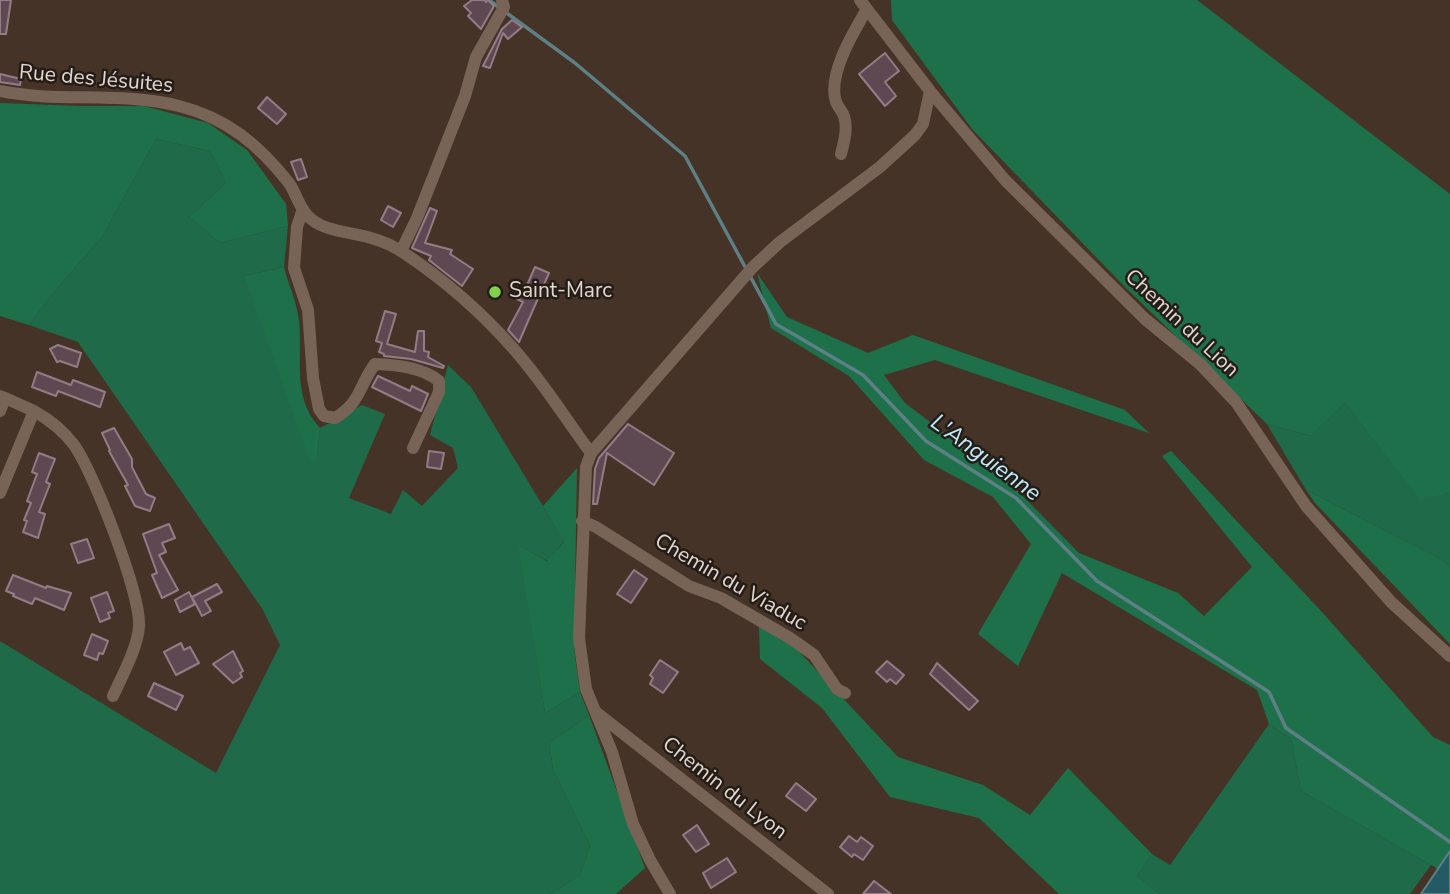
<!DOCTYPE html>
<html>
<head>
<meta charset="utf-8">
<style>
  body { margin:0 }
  canvas { display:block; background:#443326 }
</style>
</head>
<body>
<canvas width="1450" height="894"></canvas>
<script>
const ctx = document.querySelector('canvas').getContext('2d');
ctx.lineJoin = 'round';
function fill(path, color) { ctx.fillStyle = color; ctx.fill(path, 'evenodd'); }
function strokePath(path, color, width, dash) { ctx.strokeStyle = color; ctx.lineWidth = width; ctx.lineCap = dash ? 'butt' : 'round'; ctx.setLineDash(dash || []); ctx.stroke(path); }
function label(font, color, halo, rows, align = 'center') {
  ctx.font = font + ' "Nunito Sans",sans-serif'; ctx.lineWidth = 5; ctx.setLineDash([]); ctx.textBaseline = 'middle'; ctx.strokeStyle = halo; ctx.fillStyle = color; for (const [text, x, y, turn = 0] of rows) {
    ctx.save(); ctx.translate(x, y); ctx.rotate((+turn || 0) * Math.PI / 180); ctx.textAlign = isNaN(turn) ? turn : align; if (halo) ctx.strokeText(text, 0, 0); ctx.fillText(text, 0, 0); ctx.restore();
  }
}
const green = new Path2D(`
  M156 139 210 151 226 183 189 217 220 243 288 226 284 267 244 276 317 458 320 428 362 405 385 414 349 498 391 514 403 490 422 506 458 468 453 448 430 435 448 365 471 387 564 541 548 561 519 546 545 713 580 692 589 715 549 743 553 769 590 846 580 875 551 894H0V641L216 773 280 645 263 610 78 342 29 325 53 293 102 237Z
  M1345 403 1420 499 1450 493V566L1441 559 1306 490 1267 424 1311 436Z
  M1269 724 1291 739 1301 791 1431 865 1410 894H1160L1137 876 1152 854 1170 865Z`);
const forest = new Path2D(`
  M891 0H1197L1450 194V493L1420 500 1345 403 1311 436 1267 424 1127 289 972 129 892 20Z
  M0 103 80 106H144L208 123 247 150 286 204 288 226 220 243 189 217 226 183 210 151 156 139 102 237 53 293 29 325 0 316Z
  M284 267C288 283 295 298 298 314 305 354 289 394 320 428L317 458 310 461 244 276Z
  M757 273 787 317 868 353 913 335 1125 410 1149 433 935 360 884 375 905 403 1008 481 1079 553 1178 593 1204 616 1252 567 1162 456 1171 451 1322 612 1433 737 1450 745V851L1438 869 1301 791 1291 739 1269 724 1257 690 1062 573 1018 666 978 634 1031 544 993 497 924 460 849 376 771 328Z
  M577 468 574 649 580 692 545 713 518 545 547 561 564 542 543 506Z
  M1306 490 1441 559 1450 566V644L1315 503Z
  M759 626 793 645 898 757 983 785 1030 815 1068 768 1152 854 1137 876 1160 894H1059L979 818 890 797 822 708 760 659Z
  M589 715 645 868 616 894H551L580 875 590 846 553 769 549 743Z`);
const water = new Path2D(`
  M1450 851V894H1421Z`);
const stream = new Path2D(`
  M489 0 575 63 685 156 776 324 863 375 926 441 1016 498 1097 581 1269 692 1286 728 1450 842`);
const building = new Path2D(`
  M0 0H11L6 34H0Z
  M472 0H484L486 2 488 0 494 6 481 29 468 16 471 13 464 6Z
  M512 20 522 27 508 39 503 33 490 68 483 66 502 29Z
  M885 53 899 71 885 82 896 96 885 106 859 74Z
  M0 74 21 79 20 85 0 82Z
  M267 97 286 114 277 124 258 108Z
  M301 159 307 177 298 180 291 162Z
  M388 206 401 213 393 227 381 220Z
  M430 208 437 211 425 243 452 250 450 254 473 269 462 286 429 260 431 256 412 248Z
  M535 267 549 273 519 342 508 330 523 302 517 299 521 291 524 292Z
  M385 311 396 314 387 344 415 352 418 331H424V351L429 352 428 357 444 366 443 368 411 359 384 356V354L379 352 382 343 376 341Z
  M58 345 81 353 77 367 60 361 57 362 50 349Z
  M37 372 71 385 73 380 105 392 100 407 58 391 56 396 32 387Z
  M378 376 410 391 412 386 428 394 421 411 372 387Z
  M628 424 674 453 654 485 607 453 597 504H593L595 469 599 458Z
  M114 428 132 459V467L146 494 155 498 150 511 135 506 125 486 128 485 109 451 110 450 102 433Z
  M429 451 444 453 441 469 427 467Z
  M39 453 55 459 46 482 50 484 39 512 45 514 38 538 23 532 27 521 24 520 31 503 27 501 37 474 32 472Z
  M169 524 175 538 162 543 166 552 159 555 178 590 162 598 152 575 157 573 143 534Z
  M87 539 94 558 78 563 71 544Z
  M634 570 647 579 631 603 617 594Z
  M13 575 46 588 47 586 71 593 64 610 35 598 32 604 13 596 14 594 6 591Z
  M217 584 222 592 205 601 211 611 202 616 192 597Z
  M107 592 114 611 108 613 110 618 100 622 91 598Z
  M189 592 195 604 180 612 175 600Z
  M92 634 108 641 103 654 99 653 97 660 84 655Z
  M181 643 184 650 190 647 199 663 176 675 164 652Z
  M233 651 243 671 240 673 242 677 233 683 213 664Z
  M660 660 678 672 663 693 650 684 653 678 650 675Z
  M887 661 904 675 896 684 890 679 887 682 876 672Z
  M937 663 978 701 969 710 930 674Z
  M154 683 183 696 176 710 148 696Z
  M796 783 816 799 806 811 786 796Z
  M697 825 709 844 696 852 683 835Z
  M849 836 857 842 861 837 873 846 863 860 854 854 852 857 840 847Z
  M727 858 736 872 711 888 703 873Z
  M874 881 891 894H863Z`);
const minor = new Path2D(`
  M860 0 930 91 1005 180 1145 319 1200 364 1236 402 1306 506 1391 602 1450 656
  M0 91C58 103 119 91 179 106 227 118 259 145 289 183 296 193 299 207 307 215 321 232 352 232 371 238 382 241 395 247 404 253 443 279 481 312 512 347 541 379 565 418 591 453
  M841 154C844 142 848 129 844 116 842 111 838 107 836 102 827 75 854 31 867 9
  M303 209 297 227 294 268 308 310 313 378 319 409 324 416 335 418C361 403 359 385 375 364 396 365 422 367 439 381V392L413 448
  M401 251 417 218 465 96 476 57 504 7 502 0
  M0 396 5 398 0 411
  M5 398 34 411
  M0 493 34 411C50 420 63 430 74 445 93 471 141 594 139 626 138 647 122 676 113 696
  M582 521 596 527 689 586 721 598 790 638 814 655 837 689 845 693
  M597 713 828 894
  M670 894 650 860 633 824 612 752 586 689 579 638 586 467 591 453 753 267 780 242 880 167 915 135 923 124 930 91`);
const markers = [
  [495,292,7,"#83d04e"]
];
const streetNames = [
  ["Rue des Jésuites",96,80,5],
  ["Chemin du Lion",1181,324,43],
  ["Chemin du Viaduc",730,583,30],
  ["Chemin du Lyon",724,789,38]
];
const poiNames = [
  ["Saint-Marc",509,292]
];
const waterNames = [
  ["L'Anguienne",985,459,36]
];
fill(green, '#1f6a48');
fill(forest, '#1e704b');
fill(water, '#245a65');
strokePath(water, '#5d8085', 2);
strokePath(stream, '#5d8085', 3.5);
fill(building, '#5e4952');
strokePath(building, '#947c86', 2);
strokePath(minor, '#776457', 12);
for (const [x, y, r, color] of markers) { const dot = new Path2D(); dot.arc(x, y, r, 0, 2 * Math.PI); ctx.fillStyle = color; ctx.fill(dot); strokePath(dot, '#241c17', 2.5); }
label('21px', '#e2d7cf', '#241c17', streetNames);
label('21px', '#e2d7cf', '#241c17', poiNames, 'left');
label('italic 23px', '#bdedf9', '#241c17', waterNames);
</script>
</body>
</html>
